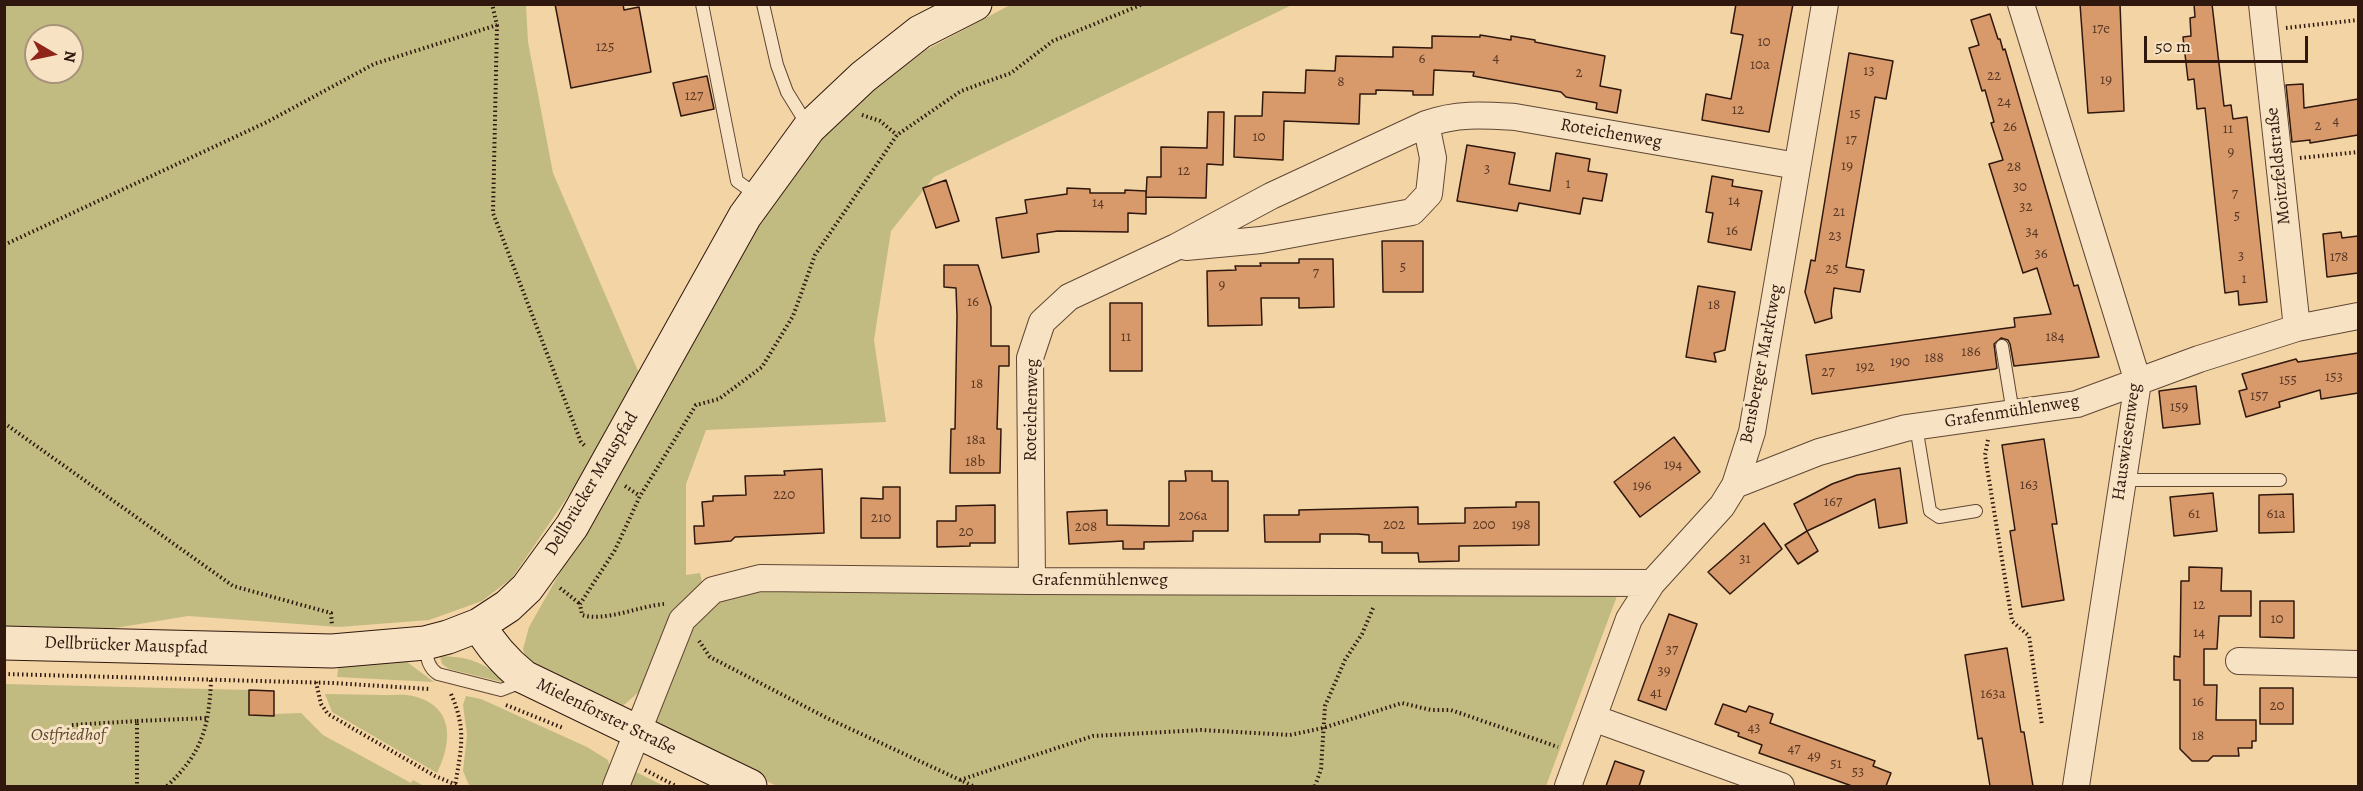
<!DOCTYPE html>
<html>
<head>
<meta charset="utf-8">
<style>
  body { margin:0 }
  #map { position:relative; width:2363px; height:791px; overflow:hidden; background:#f2d4a5; font-family:Alegreya,serif }
  canvas { display:block }
  .frame { position:absolute; inset:0; border:6px solid #30180e; pointer-events:none }
  .north { position:absolute; left:24px; top:24px; width:60px; height:60px; box-sizing:border-box; background:#f7e3c4; border:2px solid #a7927b; border-radius:50%; rotate:99deg; font-size:16px; font-weight:700; line-height:24px; text-align:center; color:#30180e }
  .north::after { content:''; display:block; margin:auto; width:21px; height:27px; background:#8f2418; clip-path:polygon(50% 0,100% 100%,50% 72%,0 100%) }
  .scale { position:absolute; left:2144px; top:36px; width:164px; height:27px; box-sizing:border-box; border:3px solid #30180e; border-top:0; padding-left:8px; font-size:18px; line-height:21px; white-space:nowrap; color:#30180e; -webkit-text-stroke:4px #f7e3c4; paint-order:stroke }
</style>
</head>
<body>
<div id="map">
<canvas width="2363" height="791"></canvas>
<div class="frame"></div>
<div class="north">N</div>
<div class="scale">50 m</div>
</div>
<script>
const ctx = document.querySelector('canvas').getContext('2d');
ctx.lineJoin = 'round';
function fill(path, color) { ctx.fillStyle = color; ctx.fill(path, 'evenodd'); }
function strokePath(path, color, width, dash) { ctx.strokeStyle = color; ctx.lineWidth = width; ctx.lineCap = dash ? 'butt' : 'round'; ctx.setLineDash(dash || []); ctx.stroke(path); }
function label(font, color, halo, rows, align = 'center') {
  ctx.font = font + ' Alegreya,serif'; ctx.lineWidth = 6; ctx.setLineDash([]); ctx.textBaseline = 'middle'; ctx.strokeStyle = halo; ctx.fillStyle = color; for (const [text, x, y, turn = 0] of rows) {
    ctx.save(); ctx.translate(x, y); ctx.rotate((+turn || 0) * Math.PI / 180); ctx.textAlign = isNaN(turn) ? turn : align; if (halo) ctx.strokeText(text, 0, 0); ctx.fillText(text, 0, 0); ctx.restore();
  }
}
const green = new Path2D(`
  M4 5H526L528 42 553 173 644 385 512 578 482 601 429 620 339 627 188 616 109 629 5 630ZM36 36H72V72H36Z
  M1010 5H1292L934 177 891 231 874 340 886 422 706 430 686 484V575L700 573 704 592 641 690 624 705 614 709 528 668 523 649 529 627 745 246 806 154 844 113 926 50Z
  M762 591 1617 596 1546 786H777L655 729 651 723 666 673 701 616 713 606 733 595Z
  M440 656C469 657 479 661 503 678L502 682 449 669 442 664Z
  M403 659 434 682 337 677 339 664Z
  M5 684 249 690V715L301 713 323 735 411 783 413 780 424 786H5Z
  M325 694C345 694 365 695 385 695 394 695 405 694 413 696 454 706 453 741 437 773L332 712Z
  M466 696 481 699 587 747 608 760 611 771 609 786 469 785 463 771 467 735 463 705Z
  M628 768 664 786H627Z`);
const building = new Path2D(`
  M555 4H623L624 10 639 7 651 72 571 88Z
  M1736 4H1793L1769 132 1702 120 1706 94 1731 99 1743 35 1731 33Z
  M2080 4H2120L2124 111 2088 113Z
  M2194 4H2212L2224 106 2231 105 2233 119 2247 117 2267 302 2239 305 2238 291 2225 293 2205 108 2197 109 2194 79 2188 80 2183 37 2191 36 2190 18 2195 17Z
  M1990 14 1998 39H2000L2003 50 2005 49 2074 286 2078 285 2099 357 2014 366 2010 344 2008 340 2001 338 1994 344 1997 368 1995 369 1812 394 1806 355 2015 327 2014 318 2051 314 2037 268 2023 273 1989 164 2003 160 1991 123 1994 122 1985 90 1982 91 1969 48 1979 45 1971 20Z
  M1480 35 1511 40V36L1535 40V42L1605 56 1600 86 1621 90 1617 113 1596 109 1597 103 1566 97 1561 92 1473 76 1474 72 1434 70 1433 95H1413V91L1376 90V94H1360L1359 124 1284 121 1283 160 1234 157 1235 116H1262L1263 92 1305 93 1306 70 1335 71 1336 56 1393 57V47L1432 48V36L1480 37Z
  M1849 53 1893 61 1886 99 1875 97 1846 267 1864 270 1860 292 1834 288 1831 311 1832 318 1815 323 1805 292 1811 260 1815 261Z
  M707 76 714 109 681 116 673 83Z
  M2303 84 2304 108 2358 99V135L2310 143V140L2292 142 2286 85Z
  M1208 112H1224L1223 165 1207 164 1206 198 1146 197 1147 177H1161V147L1207 148Z
  M1467 145 1515 153 1509 184 1550 191 1556 153 1590 159 1588 171 1607 174 1602 201 1583 198 1580 214 1519 203 1517 211 1457 201Z
  M1712 176 1733 180 1732 186 1762 191 1751 250 1708 242 1713 213 1706 212Z
  M946 180 959 221 936 228 923 188Z
  M1067 188 1090 189V193H1125V190L1146 191V214L1128 213V232L1058 231 1037 234 1039 252 1002 258 996 218 1027 213 1025 200 1067 194Z
  M2341 232 2342 238 2358 236V273L2327 277 2323 234Z
  M1382 241H1423V292H1383Z
  M1299 259H1333L1334 307 1299 308V298H1261L1262 325 1208 326 1207 271 1236 270 1235 266H1261L1260 263H1299Z
  M944 265H978L991 307V346H1009V366H999L997 429H1001L1000 473H950L951 429H955L957 316 956 288 944 287Z
  M1698 286 1735 292 1725 350 1714 353 1716 362 1686 357Z
  M1110 303H1142V371H1110Z
  M2358 353V393L2321 399 2320 390 2279 402 2280 407 2246 417 2239 391 2247 389 2242 374 2296 359 2298 362Z
  M2196 386 2200 424 2163 428 2159 391Z
  M1674 437 1700 472 1640 517 1614 482Z
  M2044 439 2057 524H2052L2064 600 2022 607 2010 531 2015 530 2002 445Z
  M1900 468 1907 523 1879 528 1875 499 1807 531 1794 504 1832 484 1857 475Z
  M822 469 824 533 735 537 731 541 695 544 694 526H704L702 502 713 501V496L746 495 745 476 785 475 784 471Z
  M1185 471H1212V481H1228V531H1193V541L1144 542V549H1123V541L1069 544 1067 512 1107 510V525L1169 526V481H1186Z
  M883 487H900V538H861V498L883 499Z
  M2213 493 2217 531 2174 536 2170 497Z
  M2293 494 2294 532 2259 533V495Z
  M1516 502H1539V545L1459 546V561L1419 562 1418 553H1382V542H1369V535L1358 534H1320V542H1265L1264 515H1299V510L1418 507V524L1465 523V508L1516 507Z
  M995 505V543H970V546L937 547V521H956V506Z
  M1764 523 1782 549 1730 594 1708 572Z
  M1807 531 1818 551 1798 564 1785 545Z
  M2189 567 2222 568 2221 591H2251V616H2219L2217 649H2204V685H2217L2216 720H2256V741H2252V748H2238L2239 756H2213L2208 761H2192L2180 749V680H2174V656L2180 657 2181 581H2189Z
  M2260 601H2294V638L2260 637Z
  M1669 614 1697 624 1666 710 1638 700Z
  M2007 648 2021 732H2024L2033 786H1990L1982 738 1978 739 1965 655Z
  M2260 688H2293V724H2260Z
  M249 690 274 691V716L249 715Z
  M1723 704 1746 712 1749 706 1773 714 1770 723 1875 761 1873 766 1891 773 1886 786H1852L1759 753 1762 745 1738 736 1739 733 1715 724Z
  M1615 761 1644 771 1639 786H1606Z`);
const path = new Path2D(`
  M497 25 493 213 581 442 586 447
  M2286 28 2358 20
  M862 115 880 121 897 135
  M2300 158 2358 152
  M4 245 267 122 374 64 497 25 492 4
  M4 423 233 586 331 613 332 625
  M1988 440 1985 455 2012 621 2029 636 2042 725
  M625 486 640 496
  M560 588 580 604
  M664 604C640 606 605 622 582 615L580 604 615 550 640 496 696 405 719 399 762 367 793 316 815 255 897 135 961 91 1011 73 1053 41 1143 4
  M699 641 710 657 827 718 973 786
  M4 674 333 683 429 689
  M316 682 321 704 328 714 435 776 459 786
  M451 694C467 730 461 749 455 786
  M506 705 563 728
  M137 721 208 718
  M72 725 137 721V786
  M645 770 676 786
  M960 780 1093 736 1201 730 1290 735 1323 728 1402 703 1431 710H1451L1558 747
  M167 786C202 753 209 728 211 680
  M1315 786 1321 769 1325 706 1345 660 1362 634 1374 606`);
const lane = new Path2D(`
  M702 4 737 181 758 196
  M763 4 777 65 787 92 808 126
  M2002 346 2013 413
  M1916 426 1930 511 1939 517 1976 511
  M2122 480H2280
  M425 644C427 656 427 667 438 674L501 690 514 685 523 677`);
const street = new Path2D(`
  M2021 4 2138 382 2076 786
  M2262 4 2297 328
  M1186 247 1261 240 1412 212 1429 194 1433 158 1426 124
  M1735 485 1819 452 1906 428 2077 404 2199 359 2297 328 2358 316
  M1032 581 1030 358 1042 322 1069 297 1176 247 1271 196 1426 124C1457 113 1483 115 1515 117L1797 166
  M2239 661 2358 664
  M1593 718 1781 786
  M616 786 682 620 713 590 760 578 1032 581 1652 583
  M1568 786 1629 619 1652 583 1722 506 1735 485 1752 432 1825 4`);
const secondary = new Path2D(`
  M479 625C491 646 504 661 524 677L750 786
  M4 643 332 651 425 643 448 637 479 625 508 606 527 588 572 526 745 216 809 128 863 77 920 32 975 4`);
const numberNames = [
  ["17e",2101,29],
  ["10",1764,42],
  ["125",605,47],
  ["4",1496,58],
  ["6",1422,59],
  ["10a",1760,65],
  ["13",1869,71],
  ["2",1579,73],
  ["22",1994,76],
  ["19",2106,80],
  ["8",1341,82],
  ["127",694,96],
  ["24",2004,102],
  ["12",1738,110],
  ["15",1855,114],
  ["4",2336,121],
  ["2",2318,126],
  ["26",2010,127],
  ["11",2228,129],
  ["10",1259,137],
  ["17",1851,140],
  ["9",2231,152],
  ["19",1847,166],
  ["28",2014,167],
  ["3",1487,169],
  ["12",1184,171],
  ["1",1568,184],
  ["30",2020,187],
  ["7",2235,194],
  ["14",1734,201],
  ["14",1098,203],
  ["32",2026,207],
  ["21",1839,212],
  ["5",2237,216],
  ["16",1732,231],
  ["34",2032,232],
  ["23",1835,236],
  ["36",2041,254],
  ["3",2241,256],
  ["178",2339,257],
  ["5",1403,267],
  ["25",1832,269],
  ["7",1316,273],
  ["1",2244,279],
  ["9",1222,285],
  ["16",973,302],
  ["18",1714,305],
  ["11",1126,337],
  ["184",2055,337],
  ["186",1971,352],
  ["188",1934,358],
  ["190",1900,362],
  ["192",1865,367],
  ["27",1828,372],
  ["153",2334,377],
  ["155",2288,380],
  ["18",977,384],
  ["157",2259,396],
  ["159",2179,407],
  ["18a",976,440],
  ["18b",975,462],
  ["194",1673,465],
  ["163",2029,485],
  ["196",1642,486],
  ["220",784,495],
  ["167",1833,502],
  ["61",2194,514],
  ["61a",2276,514],
  ["206a",1193,516],
  ["210",881,518],
  ["202",1394,525],
  ["200",1484,525],
  ["198",1521,525],
  ["208",1086,527],
  ["20",966,532],
  ["31",1745,559],
  ["12",2199,605],
  ["10",2277,619],
  ["14",2199,633],
  ["37",1672,650],
  ["39",1664,671],
  ["41",1656,693],
  ["163a",1993,694],
  ["16",2198,702],
  ["20",2277,706],
  ["43",1754,728],
  ["18",2198,736],
  ["47",1794,749],
  ["49",1814,756],
  ["51",1836,764],
  ["53",1858,772]
];
const streetNames = [
  ["Roteichenweg",1611,134,10],
  ["Moitzfeldstraße",2279,166,-96],
  ["Bensberger Marktweg",1762,364,-79],
  ["Roteichenweg",1032,410,-89],
  ["Grafenmühlenweg",2012,412,-9],
  ["Hauswiesenweg",2127,442,-82],
  ["Dellbrücker Mauspfad",592,484,-59],
  ["Grafenmühlenweg",1100,581],
  ["Dellbrücker Mauspfad",126,646,2],
  ["Mielenforster Straße",606,717,26]
];
const parkNames = [
  ["Ostfriedhof",68,736]
];
fill(green, '#c2bb81');
fill(building, '#d89a6b');
strokePath(building, '#30180e', 1.5);
strokePath(lane, '#604734', 14);
strokePath(street, '#604734', 28);
strokePath(secondary, '#30180e', 35);
strokePath(path, '#30180e', 4, [1.5, 3]);
strokePath(lane, '#f7e3c4', 12);
strokePath(street, '#f7e3c4', 26);
strokePath(secondary, '#f7e3c4', 33);
label('15px', '#5a3825', null, numberNames);
label('18px', '#30180e', '#f7e3c4', streetNames);
label('italic 18px', '#5c4930', '#f7e3c4', parkNames);
</script>
</body>
</html>
